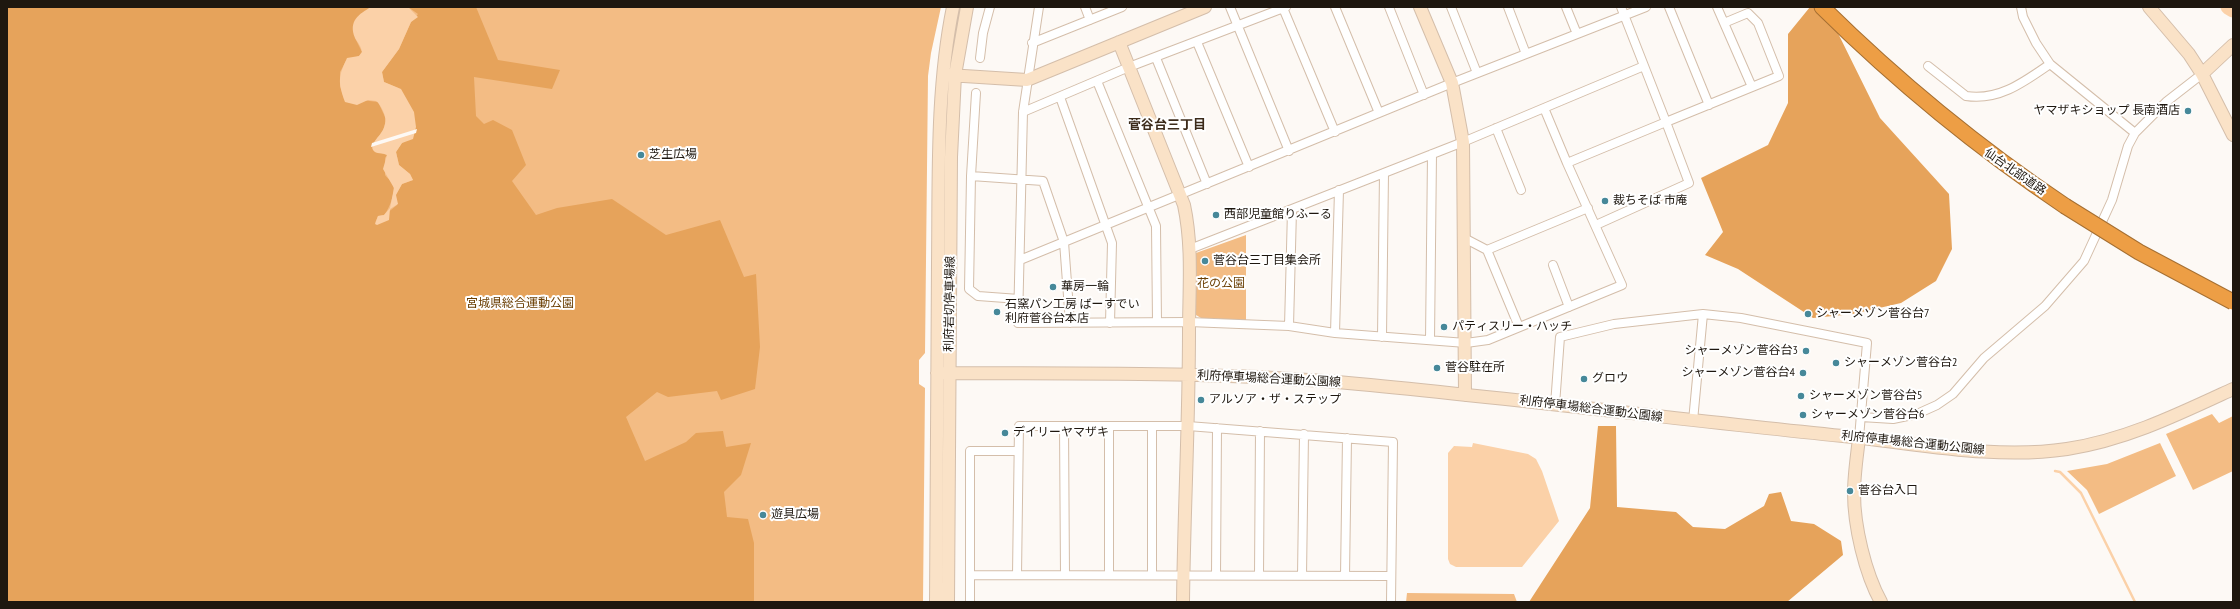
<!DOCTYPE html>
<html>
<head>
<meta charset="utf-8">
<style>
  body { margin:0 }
  #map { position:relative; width:2240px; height:609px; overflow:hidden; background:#fdf9f5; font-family:"PT Sans Narrow",sans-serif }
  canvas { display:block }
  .frame { position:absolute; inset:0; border:8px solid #1e170f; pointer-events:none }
</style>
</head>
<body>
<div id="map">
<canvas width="2240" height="609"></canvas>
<div class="frame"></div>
</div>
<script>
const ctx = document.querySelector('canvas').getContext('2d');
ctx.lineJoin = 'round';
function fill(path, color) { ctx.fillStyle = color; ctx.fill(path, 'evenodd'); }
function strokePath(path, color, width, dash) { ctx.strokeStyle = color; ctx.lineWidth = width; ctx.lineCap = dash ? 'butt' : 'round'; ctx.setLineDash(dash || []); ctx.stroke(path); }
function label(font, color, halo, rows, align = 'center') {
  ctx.font = font + ' "PT Sans Narrow","Noto Sans JP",sans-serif'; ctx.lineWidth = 4; ctx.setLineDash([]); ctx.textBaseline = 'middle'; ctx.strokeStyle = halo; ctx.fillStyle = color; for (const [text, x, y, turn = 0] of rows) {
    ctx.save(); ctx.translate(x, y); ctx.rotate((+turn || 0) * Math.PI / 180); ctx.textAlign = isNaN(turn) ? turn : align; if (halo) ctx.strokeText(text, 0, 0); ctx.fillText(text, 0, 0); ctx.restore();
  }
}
const green = new Path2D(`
  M99 7H941L931 53 928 76 925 353 919 360V384L925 388 923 602H323Z
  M1246 235V320L1201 318 1196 315V253Z
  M2212 414 2219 423 2233 416V471L2193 490 2166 434Z
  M2160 443 2176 476 2099 514 2087 490 2067 471 2107 464Z
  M1407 593 1514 594 1517 602H1406Z`);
const forest = new Path2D(`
  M7 7H371L355 38 362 52 359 56 346 61 340 72V86L344 98 378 102 386 119 383 132 377 138 381 153 387 155 385 158V175C388 179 392 181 393 185 396 191 389 210 384 215L378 216 375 223 397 205 395 196 402 184 413 180 410 174 399 165 396 152 402 143 407 140 398 88 384 82 382 72 399 49 411 22 418 14 408 7H476L498 60 560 70 552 89 474 77 476 116 484 124 493 120 512 130 526 165 512 181 536 215 557 208 612 199 666 235 720 220 744 277 756 274 760 347 755 389 721 400 717 391 668 397 657 392 626 417 645 461 686 442 696 433 723 431 726 447 751 443 741 475 724 492 727 517 748 519 754 543V602H7Z
  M1810 7H1825L1880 118 1949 194 1952 249 1936 281 1901 303 1853 314 1813 318 1738 269 1705 255 1723 232 1701 178 1768 145 1788 103V34Z
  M1598 426H1616L1617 507 1676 512 1693 527 1725 529 1764 506 1769 494 1781 492 1791 521 1814 524 1841 541 1843 555 1787 602H1529L1590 508Z`);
const water = new Path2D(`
  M371 7H408L418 17 411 22 399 49 382 72 384 82 401 89 414 112 416 127 413 139 402 143 396 152 399 165 410 174 413 180 402 184 396 195 398 204 390 209 389 220 377 225 375 224 378 216 384 215 390 208 394 188 383 169 387 155C383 152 376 155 373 150 368 140 393 132 383 111 381 107 379 103 376 101L368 100 357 105 345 102C338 82 338 77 347 58L359 56 362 52C361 46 358 43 355 38 348 21 359 14 371 7Z
  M1473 443 1528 454 1536 459 1542 471 1559 521 1522 567H1456L1450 564 1448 559V453L1454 446 1472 447Z`);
const pier = new Path2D(`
  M417 129 416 133 371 147 372 143Z`);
const stream = new Path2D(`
  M2055 471 2060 472 2081 493 2135 602`);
const river = new Path2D(`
  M2228 7 2233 10`);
const street = new Path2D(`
  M1039 7 1023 112 1018 323 1189 322 1289 326 1335 333 1466 343 1488 340 1622 285 1567 163 1666 122 1689 183 1596 225
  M1085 7 1090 20
  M1230 7 1289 151
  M1335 7 1379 113
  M1389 7 1424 95
  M1451 7 1477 73
  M1508 7 1526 54
  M1566 7 1577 34
  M1621 7 1666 122 1752 87 1717 7
  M1669 7 1709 105
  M2021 7 2023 17 2036 43 2050 64 2135 133
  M1283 8 1335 132
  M1724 23 1748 13 1758 23 1779 76 1752 87
  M1197 42 1249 167
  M1032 43 1122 7
  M980 58 983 33 990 7
  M1156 58 1207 184
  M1928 66 1966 96C1999 101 2024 82 2050 64
  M1097 81 1156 226 1157 322
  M976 93 971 176 969 289 978 296 1019 299
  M1060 97 1112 243 1110 323
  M1544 108 1567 163
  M1023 112 1129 67 1286 7
  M1496 128 1521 190
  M971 176 1043 181 1064 242 1070 323
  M1464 238 1487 250 1588 208
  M1190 249 1463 142 1644 66
  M1487 250 1519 327
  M1020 260 1452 83 1646 7
  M1553 265 1569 307
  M1289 326 1292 210
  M1335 333 1339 190
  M1382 337 1384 173
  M1430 340 1432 154
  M1555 405 1560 337 1614 324 1703 314 1741 318 1867 343 1859 438
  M1861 417 1893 419 1917 414 1937 405 1953 394 1984 358 2045 306 2084 261 2112 200 2128 146 2135 133 2166 102 2202 74
  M1693 421 1703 314
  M1064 426 1065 575
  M1152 426V575
  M970 575 1391 576
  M1017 575 1019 426H1188L1393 442 1391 602
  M1109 575V426
  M1216 575 1217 428
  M1259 575 1260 431
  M1302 576 1304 434
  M1345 576 1347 438
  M970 602V451H1018`);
const secondary = new Path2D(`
  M1420 7 1452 83 1463 142 1465 395
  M2149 7 2189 54 2202 74 2233 135
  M1119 42 1184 205C1193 247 1189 290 1189 332 1189 422 1184 512 1183 602
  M2202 74 2233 45
  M948 75 1027 80 1205 7
  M937 373C1077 374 1219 371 1359 384 1520 399 1682 420 1843 436 1916 443 1993 460 2067 449 2126 440 2179 414 2233 389
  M1859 438C1857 456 1854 475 1854 493 1854 526 1865 573 1881 602
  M936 602C936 489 937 376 938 263 939 179 936 90 953 7
  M948 602 951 157 955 75 967 7`);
const highway = new Path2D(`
  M1822 7C1898 82 1977 147 2065 206`);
const highwayBridge = new Path2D(`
  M2065 206 2139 252 2233 302`);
const markers = [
  [2188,111,4,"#468899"],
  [641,155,4,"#468899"],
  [1605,201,4,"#468899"],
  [1216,215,4,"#468899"],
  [1205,261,4,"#468899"],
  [1053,287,4,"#468899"],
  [997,312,4,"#468899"],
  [1808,314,4,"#468899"],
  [1444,327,4,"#468899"],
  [1806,351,4,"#468899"],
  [1836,363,4,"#468899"],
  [1437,368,4,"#468899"],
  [1803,373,4,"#468899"],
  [1584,379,4,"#468899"],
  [1801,396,4,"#468899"],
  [1201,400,4,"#468899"],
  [1803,415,4,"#468899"],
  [1005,433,4,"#468899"],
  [1850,491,4,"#468899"],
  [763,515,4,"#468899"]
];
const poiNames = [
  ["ヤマザキショップ 長南酒店",2180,111,"right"],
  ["芝生広場",649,155],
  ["裁ちそば 市庵",1613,201],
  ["西部児童館りふーる",1224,215],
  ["菅谷台三丁目集会所",1213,261],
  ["華房一輪",1061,287],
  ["石窯パン工房 ばーすでい",1005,305],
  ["利府菅谷台本店",1005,319],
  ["シャーメゾン菅谷台7",1816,314],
  ["パティスリー・ハッチ",1452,327],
  ["シャーメゾン菅谷台3",1798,351,"right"],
  ["シャーメゾン菅谷台2",1844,363],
  ["菅谷駐在所",1445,368],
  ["シャーメゾン菅谷台4",1795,373,"right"],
  ["グロウ",1592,379],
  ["シャーメゾン菅谷台5",1809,396],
  ["アルソア・ザ・ステップ",1209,400],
  ["シャーメゾン菅谷台6",1811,415],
  ["デイリーヤマザキ",1013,433],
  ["菅谷台入口",1858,491],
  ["遊具広場",771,515]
];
const streetNames = [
  ["仙台北部道路",2015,172,35],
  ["利府岩切停車場線",950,304,-89],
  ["利府停車場総合運動公園線",1269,379,3],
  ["利府停車場総合運動公園線",1591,409,7],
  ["利府停車場総合運動公園線",1913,443,6]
];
const parkNames = [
  ["花の公園",1221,284],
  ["宮城県総合運動公園",520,304]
];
const neighbourhoodNames = [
  ["菅谷台三丁目",1167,125]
];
fill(green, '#f3bc84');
fill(forest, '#e6a35b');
fill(water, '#fbd1a8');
fill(pier, '#fdf9f5');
strokePath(stream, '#fbd1a8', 2.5);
strokePath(river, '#fbd1a8', 15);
strokePath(street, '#d4beaa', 10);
strokePath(secondary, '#d4beaa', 14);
strokePath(highway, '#a56f32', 17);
strokePath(street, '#fff', 8);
strokePath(secondary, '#fae2c7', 12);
strokePath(highway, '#ed9e45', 15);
strokePath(highwayBridge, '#a56f32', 17, []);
strokePath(highwayBridge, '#ed9e45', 15);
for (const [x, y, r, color] of markers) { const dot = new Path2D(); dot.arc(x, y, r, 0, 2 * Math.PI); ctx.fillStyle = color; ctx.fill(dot); strokePath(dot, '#fff', 1.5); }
label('12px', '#1e170f', '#fff', poiNames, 'left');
label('12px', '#1e170f', '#fff', streetNames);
label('12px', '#6a3e02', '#fff', parkNames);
label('bold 13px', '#3c2b1a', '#fff', neighbourhoodNames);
</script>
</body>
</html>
